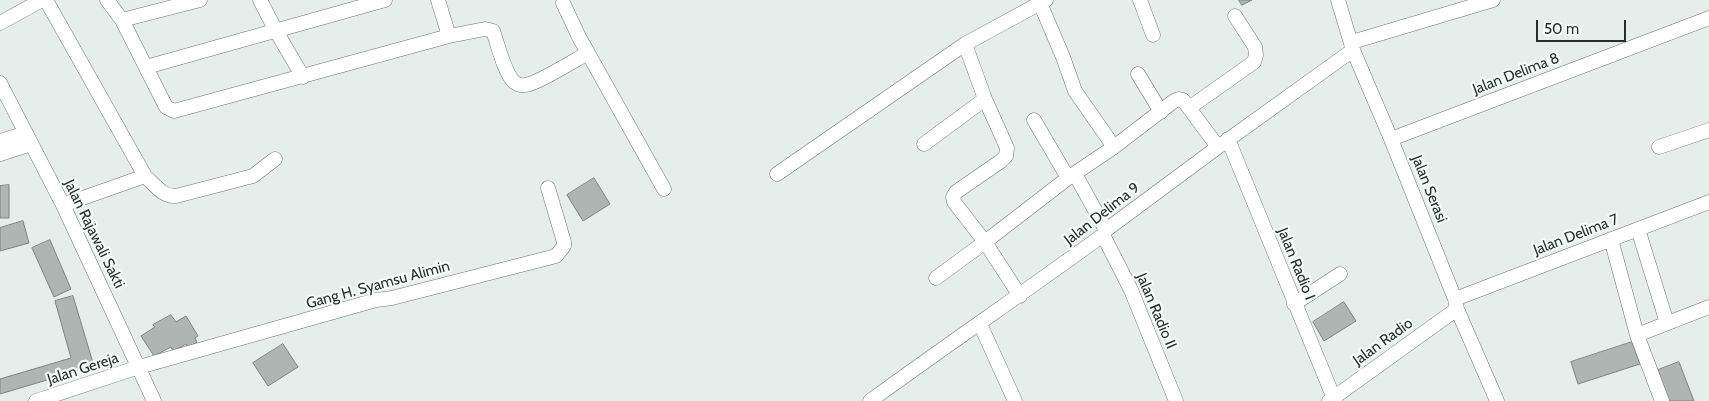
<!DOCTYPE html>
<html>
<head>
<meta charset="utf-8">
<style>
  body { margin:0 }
  #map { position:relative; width:1709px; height:401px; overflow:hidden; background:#e6eeeb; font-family:Cabin,sans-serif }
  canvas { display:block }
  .scale { position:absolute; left:1536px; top:20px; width:90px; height:22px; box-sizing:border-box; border:2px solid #2a2d2c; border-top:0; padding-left:6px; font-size:15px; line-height:18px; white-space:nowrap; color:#2a2d2c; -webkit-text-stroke:4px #f3fbf8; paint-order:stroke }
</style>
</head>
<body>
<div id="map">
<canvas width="1709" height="401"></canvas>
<div class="scale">50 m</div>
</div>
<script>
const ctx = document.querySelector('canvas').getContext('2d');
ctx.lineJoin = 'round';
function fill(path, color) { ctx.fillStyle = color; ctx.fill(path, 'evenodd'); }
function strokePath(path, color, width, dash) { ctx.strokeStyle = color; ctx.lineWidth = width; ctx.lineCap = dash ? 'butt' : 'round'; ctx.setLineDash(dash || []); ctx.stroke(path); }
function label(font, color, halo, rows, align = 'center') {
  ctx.font = font + ' Cabin,sans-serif'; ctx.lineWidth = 4.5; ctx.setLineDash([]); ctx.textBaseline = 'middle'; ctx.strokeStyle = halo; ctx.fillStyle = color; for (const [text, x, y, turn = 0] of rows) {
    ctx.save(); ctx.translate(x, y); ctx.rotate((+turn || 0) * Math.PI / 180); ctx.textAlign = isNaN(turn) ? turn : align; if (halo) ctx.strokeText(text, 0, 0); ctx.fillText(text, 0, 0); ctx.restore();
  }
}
const building = new Path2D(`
  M1239 0H1252L1242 5Z
  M594 178 610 204 583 221 567 195Z
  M9 185V218H0V186Z
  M23 221 29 243 0 251V228Z
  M50 240 71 289 54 297 32 248Z
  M73 296 94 366 0 394V379L71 358 55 301Z
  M1344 302 1356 321 1324 341 1313 322Z
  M171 315 176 322 186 316 198 336 195 338 197 342 188 348 186 344 173 351 171 347 154 356 141 336 155 327 153 325Z
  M1632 342 1640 364 1578 384 1571 362Z
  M283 344 298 367 268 386 253 363Z
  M1679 362 1694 401H1668L1658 370Z`);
const minor = new Path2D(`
  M46 0 145 176C155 185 163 197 176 196L253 176 275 159
  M107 0 122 20 166 107 174 111 449 36 485 29 493 31C498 45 504 72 514 82 517 84 522 86 525 85 537 84 575 60 588 53
  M260 0 276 31 303 77
  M438 0 449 36
  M1140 0 1153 35
  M1338 0 1353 50 1391 139 1455 299 1457 309 1497 401
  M563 3 579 37 664 189
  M1040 3 1063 57 1075 91 1114 147
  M122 20 200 0
  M0 23 42 0
  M1352 42 1493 0
  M965 44 985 99 1007 148 1006 156 1001 161 956 192 953 197 954 202 985 242 1020 296
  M146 67 385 0
  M1138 74 1161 112
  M0 83 63 205 154 401
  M1189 108 1254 62 1256 55 1255 47 1235 16
  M1034 120 1068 178
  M1228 139 1335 401
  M1391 139 1709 18
  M0 141 26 133
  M924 144 985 99
  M1659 147 1709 130
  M0 154 31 144
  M777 174 965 44 1046 0
  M1075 174 1106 230
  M63 205 145 176
  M1638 229 1667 323
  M1103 235 1131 290 1176 401
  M1611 239 1637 335 1662 401
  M936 278 985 242 1068 178 1114 147 1174 101 1179 99 1183 100 1218 147
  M1455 299 1709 202
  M1294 304 1340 274
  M980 324 1015 401
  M1637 335 1709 307
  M36 401 139 367 376 300 392 298 556 256 564 246V242L548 188
  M870 401C947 345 1026 291 1103 235L1106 230 1218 147 1353 50
  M1329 401 1457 309`);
const streetNames = [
  ["Jalan Delima 8",1516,74,-21],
  ["Jalan Serasi",1429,189,68],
  ["Jalan Delima 9",1102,214,-38],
  ["Jalan Rajawali Sakti",94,234,64],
  ["Jalan Delima 7",1576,235,-21],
  ["Jalan Radio I",1296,264,68],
  ["Gang H. Syamsu Alimin",378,285,-15],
  ["Jalan Radio II",1156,311,67],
  ["Jalan Radio",1383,342,-36],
  ["Jalan Gereja",83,369,-18]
];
fill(building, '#aeb5b2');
strokePath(building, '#7d8381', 1);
strokePath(minor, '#6e7472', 15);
strokePath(minor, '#fff', 14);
label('15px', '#2a2d2c', '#f3fbf8', streetNames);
</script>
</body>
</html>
